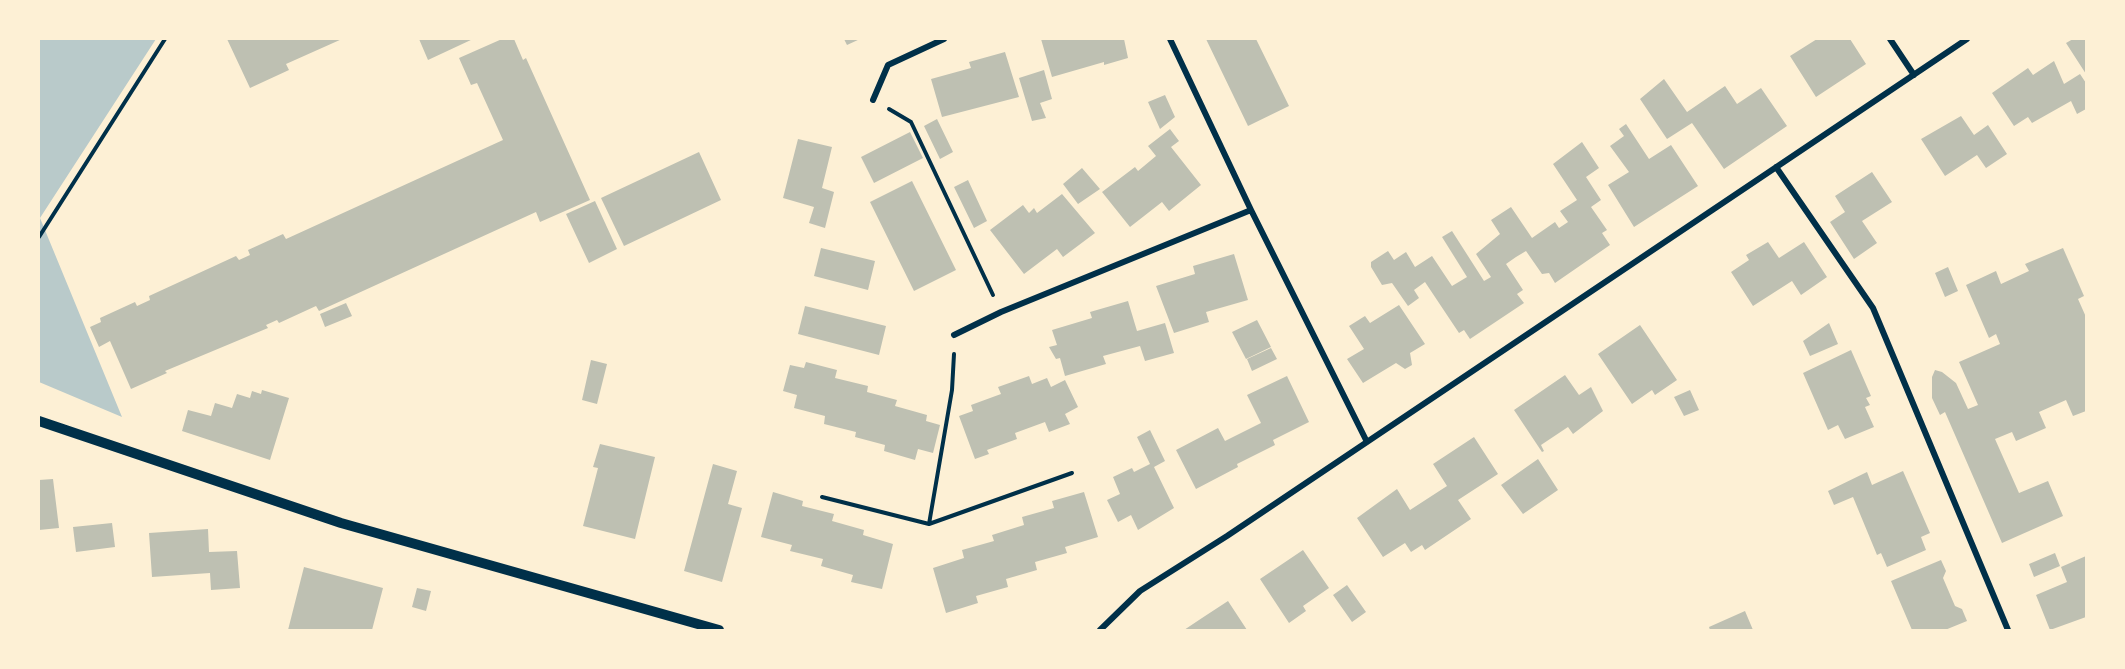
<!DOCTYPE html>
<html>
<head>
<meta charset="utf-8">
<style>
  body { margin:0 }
  #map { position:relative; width:2125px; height:669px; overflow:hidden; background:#fdf0d5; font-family:"Titillium Web",sans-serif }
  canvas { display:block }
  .frame { position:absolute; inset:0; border:40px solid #fdf0d5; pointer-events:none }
</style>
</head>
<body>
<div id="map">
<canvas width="2125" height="669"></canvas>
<div class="frame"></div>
</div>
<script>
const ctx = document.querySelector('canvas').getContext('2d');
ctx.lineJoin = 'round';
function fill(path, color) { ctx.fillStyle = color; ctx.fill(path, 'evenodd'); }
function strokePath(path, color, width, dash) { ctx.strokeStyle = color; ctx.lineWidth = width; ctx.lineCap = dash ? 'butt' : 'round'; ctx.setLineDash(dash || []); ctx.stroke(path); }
const green = new Path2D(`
  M39 39H156L40 218 122 417 39 382Z`);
const building = new Path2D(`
  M227 39H342L286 64 289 70 250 88Z
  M419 39H473L428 60Z
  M502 39H514L523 60 526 58 590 200 540 222 536 212 319 311 316 306 279 323 277 320 266 325 268 328 165 371 167 373 131 389 110 341 99 347 90 327 101 322 100 318 135 302 137 306 150 300 149 296 236 256 239 260 250 255 248 250 283 234 286 239 503 140 477 83 471 85 459 58Z
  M844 39H860L847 45Z
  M1041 39H1124L1128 58 1104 65V62L1052 77Z
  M1206 39H1256L1289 106 1248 126Z
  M1817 39H1850L1866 64 1816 97 1790 56Z
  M2073 39H2086V74L2066 43Z
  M1005 52 1019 97 942 117 931 79 971 68 969 62Z
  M2054 61 2064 84 2080 74 2086 83V109L2077 114 2071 101 2032 123 2028 117 2014 126 1992 93 2028 68 2033 75Z
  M1044 70 1052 99 1040 103 1046 118 1032 121 1019 78Z
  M1664 79 1687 112 1725 86 1737 104 1761 88 1787 126 1724 169 1692 123 1667 139 1640 99Z
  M1165 95 1175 117 1160 129 1148 102Z
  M1961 116 1974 135 1988 125 2007 154 1986 168 1977 155 1945 176 1921 139Z
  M937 119 953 152 940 159 924 126Z
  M1626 124 1649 159 1671 145 1698 186 1634 227 1608 185 1629 172 1610 146 1624 136 1619 129Z
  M1170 129 1179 141 1171 147 1201 185 1169 211 1162 202 1130 227 1102 192 1135 167 1138 171 1156 156 1148 146Z
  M910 132 923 158 874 183 861 157Z
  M798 139 832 147 822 188 834 192 825 228 809 223 814 207 783 198Z
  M1582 142 1599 168 1586 177 1601 200 1591 207 1607 230 1602 233 1610 245 1555 283 1549 273 1542 274 1526 251 1516 257 1506 264 1523 290 1517 294 1524 303 1470 339 1464 330 1459 333 1425 282 1414 290 1419 298 1408 306 1392 283 1382 285 1371 267V262L1388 251 1394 260 1406 252 1415 267 1432 256 1452 286 1467 277 1442 237 1452 231 1484 281 1491 277 1476 254 1500 234 1491 220 1511 207 1532 238 1555 222 1559 228 1568 222 1560 211 1577 200 1553 164Z
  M699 152 721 200 624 246 601 198Z
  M1082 168 1100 189 1078 204 1063 184Z
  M1872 172 1892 202 1862 221 1877 243 1854 259 1830 222 1845 212 1835 196Z
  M968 180 987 221 974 228 954 187Z
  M912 181 956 270 914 291 870 202Z
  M1062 194 1095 233 1063 257 1057 249 1024 274 990 230 1023 205 1029 213 1034 208 1037 213Z
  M595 201 617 249 589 263 566 214Z
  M1768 242 1779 258 1804 242 1827 277 1801 295 1792 281 1753 306 1731 272 1749 260 1746 255Z
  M821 248 875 261 868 290 814 276Z
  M2063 248 2084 296 2078 299 2086 317V411L2073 416 2066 400 2039 412 2046 428 2016 441 2012 432 1995 439 2019 493 2048 481 2063 516 2002 543 1945 412 1940 415 1932 398V377L1935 370 1942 372 1956 383 1968 409 1978 405 1959 362 2000 344 1996 334 1989 338 1966 285 1996 271 2001 284 2029 271 2025 264Z
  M1234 254 1248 300 1206 312 1209 322 1174 333 1156 286 1195 274 1193 266Z
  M1948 267 1958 291 1945 297 1935 273Z
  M1128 301 1137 331 1165 323 1174 353 1145 361 1140 346 1103 356 1106 364 1065 376 1060 358 1056 359 1049 347 1057 345 1052 330 1092 318 1090 312Z
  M346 303 352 316 325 327 320 314Z
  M1399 305 1425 344 1410 353 1412 365 1405 369 1396 363 1363 383 1347 359 1364 349 1349 326 1365 316 1370 323Z
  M805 306 886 326 879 355 798 334Z
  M1257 320 1271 347 1246 359 1232 332Z
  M1829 323 1838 344 1810 356 1803 341Z
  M1640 325 1677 380 1655 395 1652 390 1632 404 1598 354Z
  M1271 348 1277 359 1252 371 1247 359Z
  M1851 350 1871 396 1866 398 1870 405 1865 407 1874 427 1845 439 1838 425 1828 430 1803 373Z
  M591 360 607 364 597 404 582 400Z
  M806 362 837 370 835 378 868 386 867 392 897 400 895 406 927 415 926 421 940 425 933 453 918 449 915 460 884 451 885 445 855 437 856 432 824 424 825 416 794 408 797 395 783 391 790 365 804 368Z
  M1565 375 1579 395 1591 387 1603 411 1573 434 1568 427 1541 445 1544 451 1542 452 1514 410Z
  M1029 376 1032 384 1047 378 1051 387 1065 380 1078 407 1065 414 1070 424 1049 432 1045 422 1015 433 1017 439 987 450 989 454 975 459 959 416 973 411 971 405 1001 394 998 387Z
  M1287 376 1309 422 1273 440 1275 445 1237 464 1238 467 1196 489 1176 450 1218 428 1225 441 1261 423 1247 395Z
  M262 390 289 398 270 460 182 431 188 410 211 416 215 403 232 408 237 394 250 398 252 391 261 394Z
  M1690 390 1699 410 1684 416 1674 397Z
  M1150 430 1165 461 1154 467 1174 508 1138 530 1131 515 1118 522 1107 500 1120 494 1113 477 1132 468 1134 472 1150 464 1137 437Z
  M1474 437 1498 474 1458 500 1471 519 1425 550 1422 545 1411 552 1405 543 1383 557 1357 518 1397 489 1410 510 1447 486 1433 464Z
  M600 444 655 457 635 539 583 526 598 468 593 467Z
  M1538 459 1558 490 1523 514 1501 485Z
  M713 464 737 471 728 504 742 508 722 582 684 571Z
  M1903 471 1930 533 1921 537 1926 550 1887 567 1881 553 1877 555 1853 497 1834 505 1828 491 1867 472 1872 485Z
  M53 479 59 528 39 530V480Z
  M773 492 803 501 802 506 834 514 832 521 864 530 863 535 893 544 882 589 851 582 853 575 821 566 823 559 790 551 792 545 761 537Z
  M1084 492 1098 537 1065 547 1067 553 1035 562 1037 570 1006 579 1008 587 976 596 978 603 946 613 933 568 964 558 962 550 994 541 992 535 1024 525 1022 517 1054 508 1052 501Z
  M112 523 115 547 76 552 73 527Z
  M208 529 209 552 237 551 240 588 211 590 210 573 152 577 149 533Z
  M1303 550 1329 588 1303 606 1306 611 1289 623 1260 579Z
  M2055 553 2060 566 2034 577 2029 564Z
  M2086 556V617L2050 630 2036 595 2067 582 2061 567Z
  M1941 560 1946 571 1943 578 1955 606 1962 609 1967 621 1945 630H1912L1891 581Z
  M304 567 383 588 372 630H288Z
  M1347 585 1366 612 1352 622 1333 595Z
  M417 588 431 591 426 611 412 607Z
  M1228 601 1247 630H1184L1202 618Z
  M1745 611 1753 630H1710L1709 627Z`);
const path = new Path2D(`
  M889 109 911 122 993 295
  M39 237 165 39
  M954 354 952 390 929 524 1072 473
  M822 497 929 524`);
const minor = new Path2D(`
  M1170 39 1251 210 1367 442
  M1890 39 1914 75
  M873 100 888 65 944 39
  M1776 167 1873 308 2008 630
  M954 335 1001 312 1251 210
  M1100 630 1140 591 1227 536 1967 39`);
const tertiary = new Path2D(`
  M39 421 341 523 719 630`);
fill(green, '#b9caca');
fill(building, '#bec0b2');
strokePath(path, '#003049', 4);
strokePath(minor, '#003049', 6);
strokePath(tertiary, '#003049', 10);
</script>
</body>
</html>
